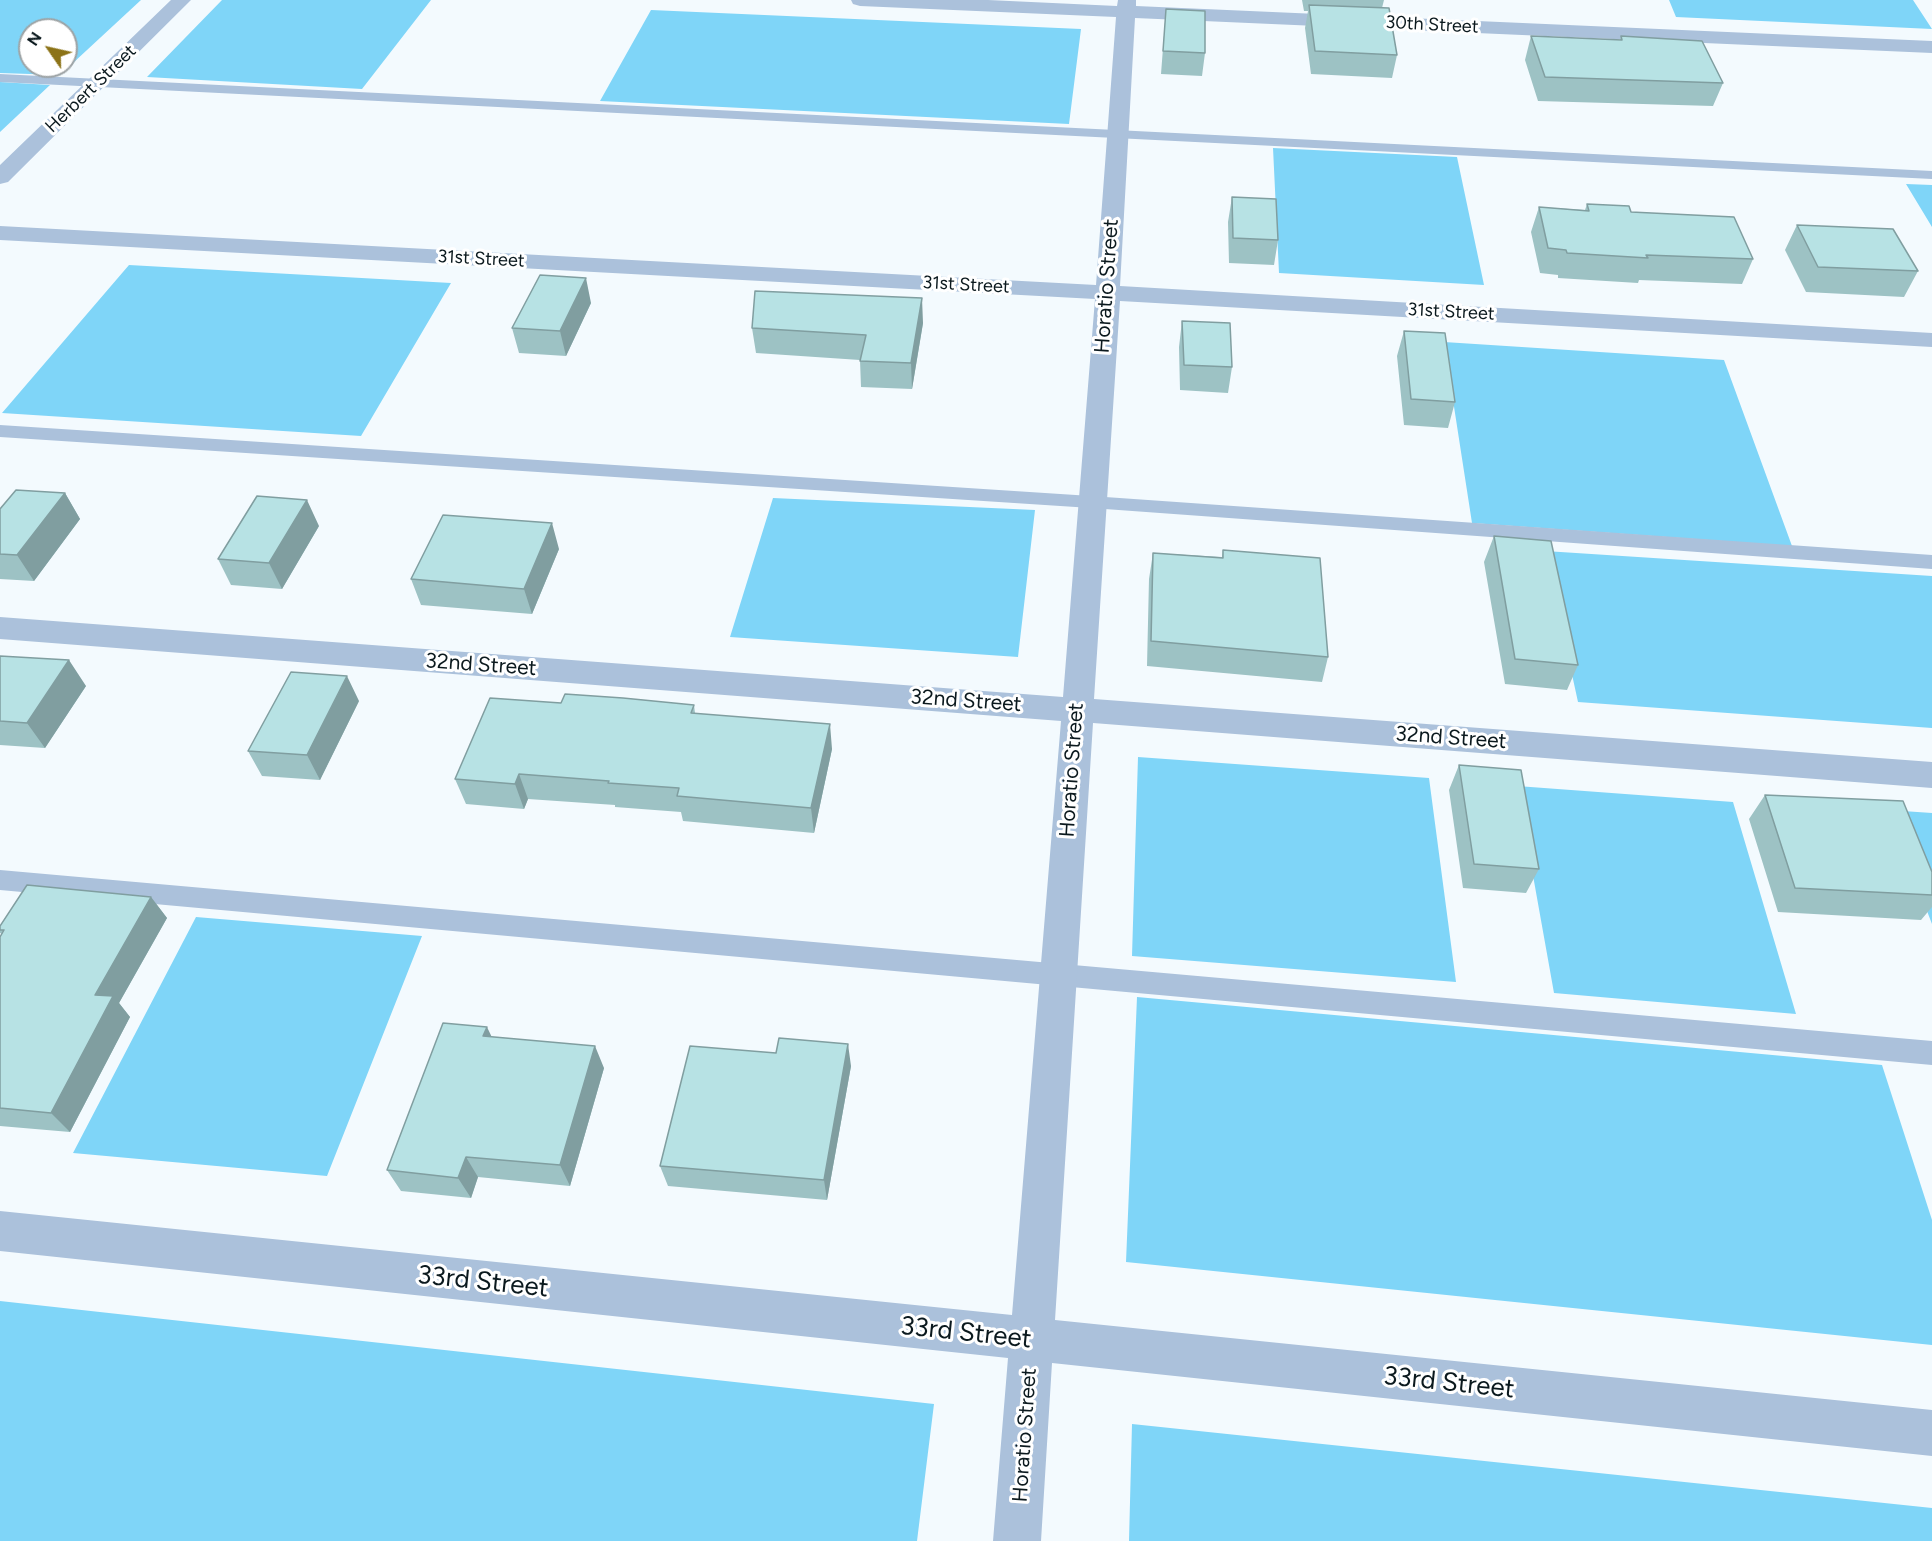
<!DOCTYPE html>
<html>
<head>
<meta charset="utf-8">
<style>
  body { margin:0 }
  #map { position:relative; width:1932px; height:1541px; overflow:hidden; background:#f3fafe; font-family:Figtree,sans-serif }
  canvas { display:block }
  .north { position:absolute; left:18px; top:18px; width:60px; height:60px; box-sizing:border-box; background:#fff; border:2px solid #9da3a5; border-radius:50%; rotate:304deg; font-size:16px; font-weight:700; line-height:24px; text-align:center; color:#0b191e }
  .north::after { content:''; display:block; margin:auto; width:21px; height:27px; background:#8c7317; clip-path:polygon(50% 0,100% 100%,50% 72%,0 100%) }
</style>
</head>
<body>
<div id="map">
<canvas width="1932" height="1541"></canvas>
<div class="north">N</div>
</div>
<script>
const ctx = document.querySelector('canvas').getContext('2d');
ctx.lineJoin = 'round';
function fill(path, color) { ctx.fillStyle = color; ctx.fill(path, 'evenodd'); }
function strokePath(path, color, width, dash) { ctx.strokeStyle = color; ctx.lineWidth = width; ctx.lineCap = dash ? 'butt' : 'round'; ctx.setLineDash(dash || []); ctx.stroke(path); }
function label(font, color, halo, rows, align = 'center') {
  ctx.font = font + ' Figtree,sans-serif'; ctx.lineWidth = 6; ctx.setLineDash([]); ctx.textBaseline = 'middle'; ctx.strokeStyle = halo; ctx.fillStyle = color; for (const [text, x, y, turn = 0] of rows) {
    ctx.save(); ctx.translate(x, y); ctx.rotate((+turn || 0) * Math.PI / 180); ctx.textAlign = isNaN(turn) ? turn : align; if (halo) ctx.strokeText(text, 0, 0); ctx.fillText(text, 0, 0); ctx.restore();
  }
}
const green = new Path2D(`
  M0 0H141L60 75 0 73ZM30 30H66V66H30Z
  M222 0H431L362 89 147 77Z
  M1669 0H1913L1932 29 1676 17Z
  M651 10 1081 29 1069 124 600 101Z
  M0 82 50 85 0 132Z
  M1273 148 1457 157 1484 285 1279 273Z
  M1906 184 1932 185V227Z
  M129 265 451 283 361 436 2 413Z
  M1444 342 1724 360 1792 546 1472 523Z
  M773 498 1035 510 1018 657 730 637Z
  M1545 551 1932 576V728L1578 702Z
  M1138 757 1429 778 1456 982 1132 956Z
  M1517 786 1733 802 1796 1014 1554 993Z
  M1888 810 1932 813V924Z
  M196 917 422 936 327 1176 73 1153Z
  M1137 997 1882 1065 1932 1220V1345L1126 1262Z
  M0 1301 934 1404 917 1541H0Z
  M1132 1424 1932 1508V1541H1129Z`);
const service = new Path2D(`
  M0 74 1932 171V179L0 82Z
  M0 425 1091 496 1932 555V569L1091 508 0 437Z
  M0 870 1932 1041V1065L0 890Z`);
const minor = new Path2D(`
  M171 0H191L8 182 0 184V165Z
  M851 0H988L1117 6 1118 0H1136V6L1932 41V53L1135 18 1120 286 1932 333V347L1120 301 1094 699 1932 762V788L1093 723 1055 1320 1932 1410V1456L1052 1363 1041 1541H993L1008 1358 0 1251V1211L1012 1315 1061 721 0 639V617L1063 697 1095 299 0 240V226L1096 285 1116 17 860 6 853 4Z`);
const wall = new Path2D(`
  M1302 0H1384L1382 8 1397 55 1392 78 1311 74 1305 28 1308 11H1304Z
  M1166 9 1205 53 1202 76 1161 74Z
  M1531 36 1620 40 1621 36 1723 83 1713 106 1538 101 1525 60Z
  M1232 197 1278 240 1274 265 1229 263 1228 222Z
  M1587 204 1631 212 1753 259 1742 284 1639 280 1638 283 1558 278V275L1540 273 1531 232 1539 207 1585 210Z
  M1797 225 1918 271 1904 297 1806 292 1785 250Z
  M591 303 566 356 519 353 512 328Z
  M1182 321 1232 367 1228 393 1180 390 1179 347Z
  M923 323 912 389 861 387 860 360 756 353 752 328Z
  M1404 331 1455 402 1448 428 1404 425 1397 356Z
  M65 493 80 519 34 581 0 579V509Z
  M319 526 282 589 231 585 218 559Z
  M1494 536 1578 665 1567 690 1505 684 1484 562Z
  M559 549 532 614 421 605 411 579Z
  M1223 550 1328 657 1322 682 1147 666 1149 579 1153 553 1222 557Z
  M0 656 86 686 45 748 0 745Z
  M359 701 320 780 262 776 248 751Z
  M561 703 694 705 695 713 832 749 814 833 683 821 681 812 615 807V805L528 799 524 809 466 804 455 779Z
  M1459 765 1539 869 1526 893 1463 888 1449 790Z
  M1765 795 1932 872V907L1921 920 1778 912 1749 819Z
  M151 897 167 918 119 1003 130 1017 70 1132 0 1126V937L2 934 0 933V926Z
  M491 1037 604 1068 570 1186 478 1177 471 1198 401 1191 387 1170Z
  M851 1066 827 1200 668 1186 660 1166Z`);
const shadedWall = new Path2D(`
  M586 278 591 303 566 356 560 331Z
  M922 298 923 323 912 389 911 363Z
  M65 493 80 519 34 581 17 555Z
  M307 500 319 526 282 589 269 563Z
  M552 523 559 549 532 614 524 589Z
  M69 660 86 686 45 748 27 723Z
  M347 676 359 701 320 780 307 755Z
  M830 724 832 749 814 833 811 808Z
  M519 774 528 799 524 809 515 784Z
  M151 897 167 918 119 1003 130 1017 70 1132 51 1113 95 995Z
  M487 1027 498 1050 483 1036Z
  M848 1044 851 1066 827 1200 824 1180Z
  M595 1046 604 1068 570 1186 560 1165Z
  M466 1157 478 1177 471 1198 458 1178Z`);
const building = new Path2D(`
  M1309 5 1389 8 1397 55 1315 51Z
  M1166 9 1205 11V53L1163 51Z
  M1531 36 1622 40 1621 36 1702 41 1723 83 1545 77Z
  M1232 197 1276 199 1278 240 1233 238Z
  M1587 204 1629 206 1631 212 1734 217 1753 259 1646 255 1648 258 1567 253 1566 250 1548 248 1539 207 1589 211Z
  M1797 225 1893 229 1918 271 1818 267Z
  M540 275 586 278 560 331 512 328Z
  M755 291 922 298 911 363 860 361 866 335 752 328Z
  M1182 321 1230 323 1232 367 1184 365Z
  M1404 331 1445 333 1455 402 1411 399Z
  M16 490 65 493 17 555 0 554V509Z
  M257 496 307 500 269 563 218 559Z
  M443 515 552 523 524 589 411 579Z
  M1494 536 1551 541 1578 665 1515 659Z
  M1223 550 1320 558 1328 657 1151 641 1153 553 1223 558Z
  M0 656 69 660 27 723 0 721Z
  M291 672 347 676 307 755 248 751Z
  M565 694 623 698 694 705 691 713 830 724 811 808 677 796 679 788 608 783 609 781 519 774 515 784 455 779 490 698 561 703Z
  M1459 765 1521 770 1539 869 1474 864Z
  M1765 795 1903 801 1932 872V895L1795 888Z
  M27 885 151 897 95 995 113 996 51 1113 0 1108V937L4 930H0V926Z
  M443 1023 487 1027 483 1036 595 1046 560 1165 466 1157 458 1178 387 1170Z
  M779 1038 848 1044 824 1180 660 1166 690 1046 776 1053Z`);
const farStreetnames = [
  ["30th Street",1432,25,3],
  ["Herbert Street",91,89,-44],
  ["31st Street",481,259,3],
  ["31st Street",966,285,3],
  ["31st Street",1451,312,3]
];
const streetNames = [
  ["Horatio Street",1107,286,-86],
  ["32nd Street",481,665,4],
  ["32nd Street",966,701,4],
  ["32nd Street",1451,738,4],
  ["Horatio Street",1072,770,-86],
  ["Horatio Street",1025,1435,-86]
];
const nearStreetnames = [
  ["33rd Street",483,1282,6],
  ["33rd Street",966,1333,6],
  ["33rd Street",1449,1383,6]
];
fill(green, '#7fd5f8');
fill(service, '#abc1db');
fill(minor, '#abc1db');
fill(wall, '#9dc2c4');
fill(shadedWall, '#809ea0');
fill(building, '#b7e2e4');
strokePath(building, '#809ea0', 1.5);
label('18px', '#0b191e', '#fff', farStreetnames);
label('21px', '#0b191e', '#fff', streetNames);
label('26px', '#0b191e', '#fff', nearStreetnames);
</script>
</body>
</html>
